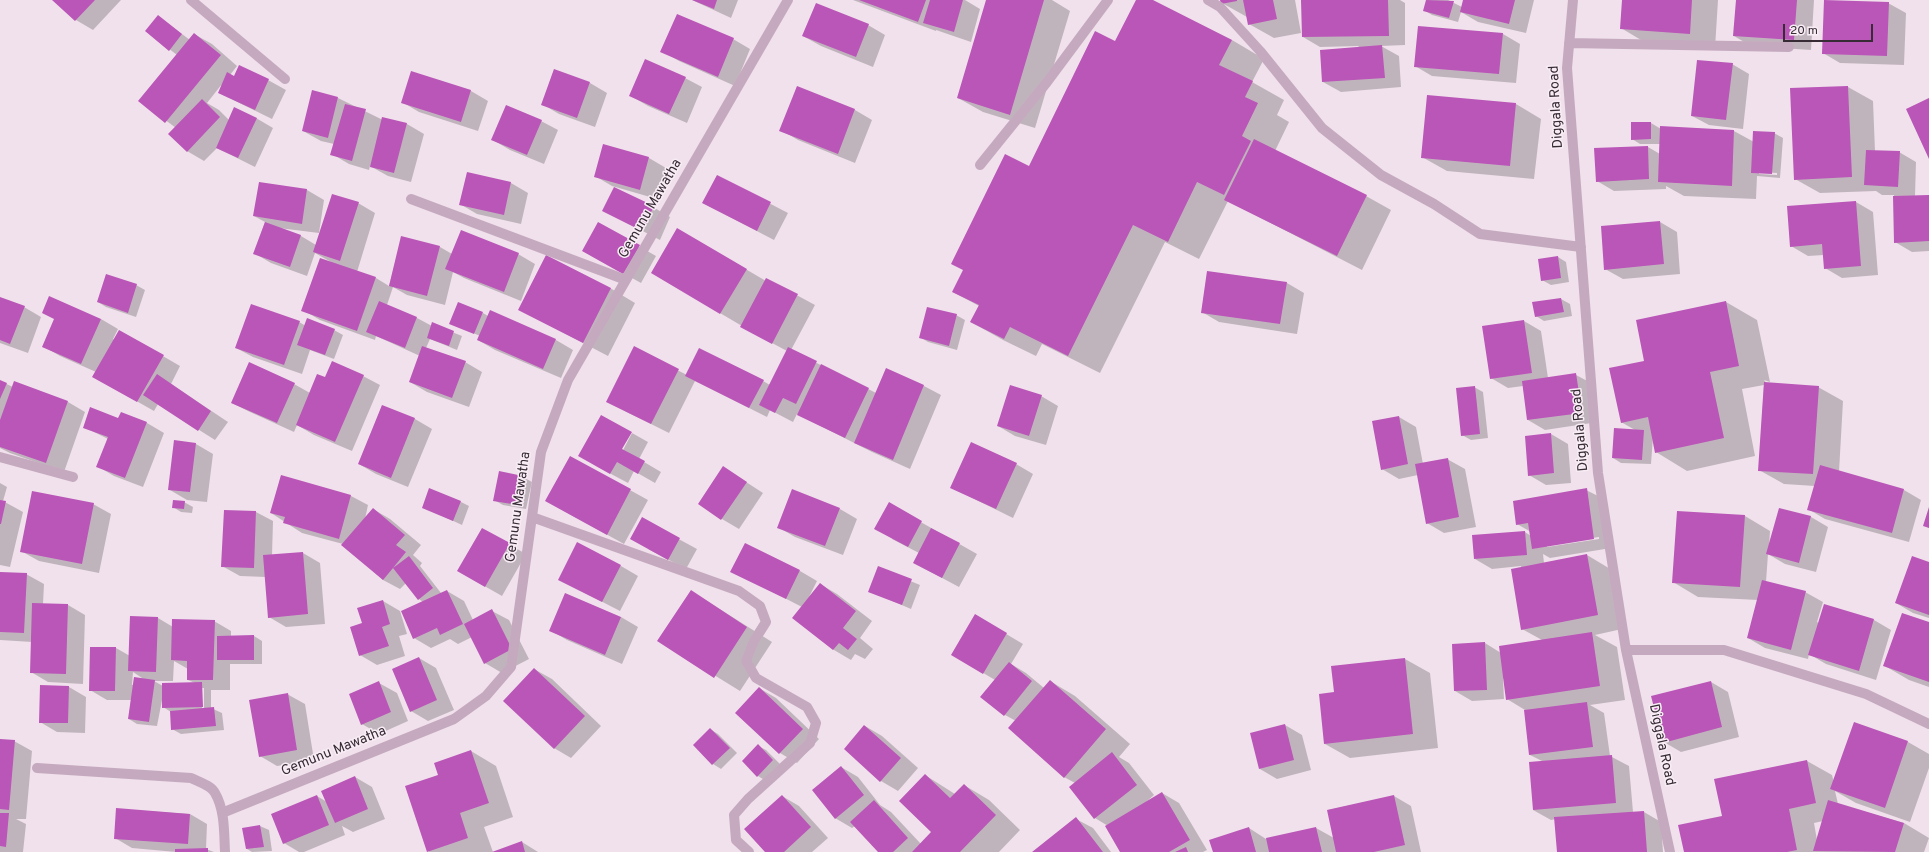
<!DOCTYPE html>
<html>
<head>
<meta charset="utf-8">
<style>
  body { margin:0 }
  #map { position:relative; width:1929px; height:852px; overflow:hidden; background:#f1e1ec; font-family:Overpass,sans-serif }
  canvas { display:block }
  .scale { position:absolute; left:1783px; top:24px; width:90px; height:18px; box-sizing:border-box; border:2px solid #372b36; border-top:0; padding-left:5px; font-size:12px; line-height:14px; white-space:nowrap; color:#372b36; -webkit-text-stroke:3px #f9edf5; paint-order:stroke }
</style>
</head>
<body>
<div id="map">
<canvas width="1929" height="852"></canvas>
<div class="scale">20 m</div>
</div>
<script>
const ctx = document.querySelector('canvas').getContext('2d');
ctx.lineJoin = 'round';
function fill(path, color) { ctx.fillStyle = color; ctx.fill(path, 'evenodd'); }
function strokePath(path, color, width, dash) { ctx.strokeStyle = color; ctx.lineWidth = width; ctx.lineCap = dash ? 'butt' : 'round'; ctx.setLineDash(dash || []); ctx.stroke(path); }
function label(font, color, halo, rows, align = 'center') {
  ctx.font = font + ' Overpass,sans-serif'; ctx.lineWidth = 3; ctx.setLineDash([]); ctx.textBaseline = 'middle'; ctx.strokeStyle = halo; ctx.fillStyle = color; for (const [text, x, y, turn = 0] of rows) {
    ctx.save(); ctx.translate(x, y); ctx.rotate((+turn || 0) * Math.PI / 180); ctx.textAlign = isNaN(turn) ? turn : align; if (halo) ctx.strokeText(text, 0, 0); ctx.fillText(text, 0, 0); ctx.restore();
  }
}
const shadow = new Path2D(`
  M54 0H121L93 30 76 20Z
  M692 0H738L731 18Z
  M853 0H965L980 9 971 42 936 30V31Z
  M987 0H1052L1070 11 1035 128 983 112 958 98Z
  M1137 0H1151L1232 40 1264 59 1252 82 1284 100 1277 115 1289 122 1275 151 1366 196 1391 210 1362 270 1228 201 1199 259 1165 242 1100 373 1042 344 1036 356 1003 340 971 322 979 306 953 292 1029 167 1116 43Z
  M1221 0H1295L1301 33 1274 38 1249 24 1247 17 1222 3Z
  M1302 0H1400L1405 3V45L1381 46 1399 56 1401 87 1341 92 1323 82 1359 46 1320 47 1303 37Z
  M1427 0H1448L1462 7 1464 0H1534L1526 33 1478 22 1461 12 1458 22 1432 15 1424 10Z
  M1623 0H1718L1715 48 1646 43 1621 28Z
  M1737 0H1814L1811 50 1751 46 1734 36Z
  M1888 3 1906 13 1904 65 1840 63 1823 53Z
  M158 16 190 40 194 34 212 44 237 66 230 75 235 77 268 80 286 90 272 119 219 93 222 84 207 103 219 110 229 120 256 118 273 128 255 167 217 148 204 161 187 151 176 128 140 101 177 55 146 31Z
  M868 25 885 35 873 67 821 46 803 36Z
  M1503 34 1520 44 1516 83 1432 76 1415 66Z
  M733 39 750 49 735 86 679 61 662 51Z
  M1732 64 1749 74 1743 129 1709 125 1692 116Z
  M554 70 590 83 607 93 595 127 559 114 542 104Z
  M412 72 471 91 488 101 478 131 419 112 402 102Z
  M685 78 702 87 687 123 648 106 631 96Z
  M797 87 855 110 872 120 855 163 798 140 781 130Z
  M1848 87 1873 101 1875 151 1899 152 1916 162 1915 196H1929V251L1912 252 1895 242 1894 195H1882L1876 191 1820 193 1795 179 1791 89Z
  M313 92 338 98 383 120 407 124 424 134 411 182 388 176 370 166 369 170 349 164 332 154 334 144 321 141 303 131Z
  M1516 104 1541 119 1534 179 1447 171 1422 157Z
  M541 121 558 130 544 164 510 150 493 140Z
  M1651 123 1661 129 1734 131 1754 142 1774 133 1783 138 1780 178 1757 176 1756 199 1684 196 1666 186V189L1614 191 1597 181 1648 147 1660 154V144H1640L1632 139ZM1759 172 1777 173V175L1759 174Z
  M604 146 649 158 666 168 657 199 612 186 595 176Z
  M717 176 788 213 774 240 703 203Z
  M260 183 307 190 324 200 319 233 279 228 301 236 316 245 358 203 375 213 357 272 376 278 389 286 402 237 440 247 452 254H518L535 264 521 301 464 278 453 272 445 305 407 295 393 287 387 305 417 318 432 326V324L462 336 457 350 430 339 426 348 465 362 482 372 469 407 427 392 410 382 420 356 376 336 375 340 320 320 303 310 331 262 315 253 307 276 271 263 254 253 265 222 254 216Z
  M511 183 528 193 521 224 477 214 460 204Z
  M1856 202 1873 212 1878 275 1842 278 1825 268 1824 255 1808 256 1791 246Z
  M653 207 670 217 660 240 604 211Z
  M1660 222 1677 232 1680 274 1623 279 1605 269Z
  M598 223 656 256 641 283 583 251Z
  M677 229 766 281 767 279 815 305 791 350 876 393 886 369 924 386 941 395 910 469 872 452 797 414 793 422 770 410 767 417 695 381 669 433 625 411 634 348 687 375 763 381 770 385 787 351 759 336 652 273Z
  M1558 257 1566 262 1569 282 1551 285 1542 280Z
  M1287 283 1304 293 1297 334 1219 322 1202 312Z
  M136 285 145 290 136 317 106 307 98 302Z
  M610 288 635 303 608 356 520 310Z
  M0 298 24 307 41 317 28 353 0 343Z
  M1561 299 1570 304 1572 316 1544 321 1536 316Z
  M1726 302 1757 320 1770 382 1764 380 1767 384 1818 387 1843 401 1839 472 1904 490 1921 500 1909 542 1825 519 1808 509 1815 486 1784 484 1759 470 1764 385 1742 389 1755 456 1687 471 1656 452 1653 437 1651 464 1621 463 1613 458 1635 430 1621 422 1645 362Z
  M490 312 556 340 573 350 561 378 495 350 478 340 480 336 450 323 483 313 488 316Z
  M956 315 965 320 957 350 928 342 920 337Z
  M101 319 118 329 113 339 115 340 120 331 180 366 171 384 228 422 215 440 158 404 154 411 94 377 96 372 60 356 43 346Z
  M1524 321 1541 331 1548 378 1576 375 1593 384 1598 422 1545 430 1528 420 1523 386 1508 388 1491 378Z
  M299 322 306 326 334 330 343 335 334 359 310 350 302 374 253 357 236 348Z
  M363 376 380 385 352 451 314 435 297 425 294 432 250 412 232 403 294 384 310 393 326 379Z
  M0 381 13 387 14 383 68 402 85 412 64 472 10 453 0 448Z
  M1474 387 1483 392 1488 438 1471 440 1462 435Z
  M1041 396 1058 406 1046 445 1015 436 998 426Z
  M382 406 415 419 432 429 408 487 376 474 359 464Z
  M1399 417 1416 427 1423 464 1447 459 1465 469 1476 527 1444 533 1427 523 1418 475 1399 479 1382 469Z
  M147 423 164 433 143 487 114 476 97 466 108 439 84 427Z
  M632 433 648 442 639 459 661 472 655 483 634 471 628 483 596 466 619 453 621 454Z
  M1551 434 1568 444 1571 483 1546 485 1529 475Z
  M175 441 196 444 213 454 207 502 187 500 170 490Z
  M570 457 648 500 624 544 564 511Z
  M1016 464 1033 474 1013 518 952 488Z
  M723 467 763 493 739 529 722 519Z
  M500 472 523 477 532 482 526 509 503 505 494 500Z
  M281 476 351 496 368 505 365 519 373 509 390 519 421 545 413 555 422 563 420 566 441 593 447 591 464 601 473 620 492 611 509 620 529 659 502 673 485 663 472 637 458 644 450 639 431 648 414 638 423 602 419 599 406 583 400 589 383 580 343 544 302 533 271 513Z
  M0 483 7 487 3 501 23 512 10 567 0 565Z
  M1586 490 1604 499 1611 548 1550 558 1543 554 1544 563 1587 555 1612 570 1622 629 1595 635 1617 647 1625 700 1590 705 1604 713 1610 756 1629 766 1633 812H1644L1661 822 1663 852H1558L1556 819 1551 820 1533 810 1544 762 1530 755 1525 710 1507 699 1504 678 1503 679 1504 699 1472 701 1455 691 1485 643 1501 653 1542 640 1522 629 1521 566 1492 569 1475 559 1525 532 1531 536V532L1517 524ZM1599 537V539L1547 547V545Z
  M792 491 840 509 857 519 843 555 795 537 778 527Z
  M184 502 193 507 192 513 181 512 173 507Z
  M461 502 469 506 462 525 423 507Z
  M93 504 111 514 99 573 39 561 21 551Z
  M889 504 977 554 959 587 914 563 919 553 892 539Z
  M1780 509 1811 517 1828 527 1816 572 1785 564 1768 554 1766 582 1805 592 1823 602 1817 622 1819 623 1825 605 1874 620 1891 630 1876 680 1826 664 1809 654 1808 659 1765 648 1748 638 1758 600 1698 597 1673 582 1745 516 1770 531 1769 547Z
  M256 512 273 521 272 556 303 553 320 563 325 624 286 627 269 617 266 577 240 576 222 566Z
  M642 519 697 549 686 569 648 549Z
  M482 529 526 554 502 596 458 571Z
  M1929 563V618L1913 613 1896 603Z
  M621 566 638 576 620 611 560 580Z
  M879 568 920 585 911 609 869 591Z
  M732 571H800L817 581 809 597 820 584 837 594 872 621 860 638 873 649 865 659 855 654 851 660 834 650 793 618 802 607Z
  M0 573 26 574 44 584 43 604 68 605 85 615 83 684 48 682 31 672 32 642 0 640Z
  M691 591 772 642 740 691 659 641Z
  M383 601 400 611 407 634 399 636 405 656 377 665 360 655 363 623Z
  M976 616 1023 644 1011 664 1026 673 1044 688 1050 681 1075 696 1130 744 1119 757 1129 763 1154 795 1145 803 1162 793 1179 803 1207 850 1203 852H1121L1108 826 1095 818 1075 783 1064 777 1016 721 1005 715 995 680 953 655Z
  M621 617 638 627 622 664 567 640 550 630Z
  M158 618 173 627 214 621 231 631V637L254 636 262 641V664H230V690H211V708L222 713 224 730 181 734 172 729 171 712 163 707V695L157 726 137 724 129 719 131 700H107L90 690 116 648 130 656ZM174 661 188 669V680L195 683 163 686 154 681H173ZM133 672 145 680 132 685ZM202 688H204V712H202Z
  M1929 623V687L1909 680 1885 666Z
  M419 658 436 668 454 710 428 721 411 711Z
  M1405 659 1430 673 1438 748 1350 758 1325 744Z
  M534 669 552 679 601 726 571 758 554 748Z
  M1711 682 1728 692 1739 737 1681 752 1664 742Z
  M379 683 397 693 408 721 379 734 362 724Z
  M41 686 69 687 86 697 85 733 57 732 40 722Z
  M759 688 776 698 819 739 797 763 780 753Z
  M287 694 305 704 314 760 277 766 260 756Z
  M1854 724 1908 742 1929 754V768L1910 822 1856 803 1835 791 1838 804 1904 823 1929 838 1924 852H1685L1723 817 1807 761 1832 775 1834 783ZM1823 821 1817 840 1814 823Z
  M1285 725 1302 735 1311 770 1277 779 1260 769Z
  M865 726 882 736 918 768 898 791 881 781Z
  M710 729 718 734 737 753 721 769 713 764Z
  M0 740 14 741 32 751 26 819H16L26 824 23 852H0Z
  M758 746 766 750 781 765 766 781 758 776Z
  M471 751 496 766 513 817 484 827 493 852H429L439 775Z
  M841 767 858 777 880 805 891 812 921 844 932 832 925 775 955 794 964 785 989 800 1020 830 999 852H879L855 826 852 828 835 818Z
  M355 777 372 787 385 819 353 832 342 826 345 835 304 852H299L284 843 317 796 327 802Z
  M782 796 799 806 828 838 812 852H766Z
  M1394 796 1411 806 1421 852H1214L1249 828 1266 839 1316 828 1334 838 1328 810Z
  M117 809 190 814 207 824 206 849 214 852H176L132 848 115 838Z
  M1076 819 1093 828 1111 852H1034Z
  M260 826 269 830 272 851 252 852 247 849Z
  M522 842 538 852H494Z`);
const building = new Path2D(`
  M52 0H95L75 21Z
  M692 0H717L714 9Z
  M859 0H926L918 22Z
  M930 0H963L954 32 923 23Z
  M986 0H1044L1010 115 957 98Z
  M1136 0H1153L1232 40 1219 65 1253 81 1245 97 1258 103 1242 136 1251 141 1224 195 1197 182 1168 242 1133 225 1068 356 1010 327 1004 339 970 322 979 305 952 292 963 270 951 264 1005 154 1029 166 1095 31 1115 41Z
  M1220 0H1237V1L1221 4Z
  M1243 0H1273L1277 19 1248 25Z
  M1301 0H1388L1389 36 1302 37Z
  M1426 0 1454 1 1449 18 1423 11Z
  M1463 0H1515L1509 24 1460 12Z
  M1622 0H1692L1690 34 1620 29Z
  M1736 0H1797L1794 40 1733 36Z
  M1824 0 1889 2 1887 56 1822 54Z
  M816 3 869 24 856 57 802 36Z
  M677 14 734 38 718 77 660 52Z
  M158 15 182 34 169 51 145 31Z
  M1418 26 1503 33 1499 74 1414 67Z
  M194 33 221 55 165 123 138 101Z
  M1382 45 1385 78 1322 82 1320 50Z
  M645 59 686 77 669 114 629 96Z
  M1697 60 1733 63 1726 120 1691 116Z
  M239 65 269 79 255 110 218 93 227 72 234 76Z
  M554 69 590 82 577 118 541 105Z
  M411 71 471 90 461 122 401 103Z
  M797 86 855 109 838 154 779 131Z
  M1848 86 1852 177 1794 180 1790 88Z
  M312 90 338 97 328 138 302 131Z
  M1427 95 1516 103 1510 166 1421 158Z
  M1929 98V159L1906 109Z
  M202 99 220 117 187 152 168 134Z
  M345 104 366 109 352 161 330 155Z
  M506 105 542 120 527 155 491 140Z
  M234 107 257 118 238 158 216 148Z
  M382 117 407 123 394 173 370 167Z
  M1631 122H1651V139L1631 140Z
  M1660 126 1734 130 1732 186 1658 182Z
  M1753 131 1775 132 1772 174 1751 173Z
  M1254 139 1367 195 1337 256 1224 200Z
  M603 144 649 157 640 190 594 177Z
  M1648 146 1649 179 1596 182 1594 148Z
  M1866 150 1900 151 1898 187 1864 185Z
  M467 172 511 182 504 215 459 205Z
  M717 175 771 202 757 231 702 203Z
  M259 182 307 189 302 224 253 216Z
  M614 187 654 206 642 231 602 211Z
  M332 194 359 202 340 261 313 252Z
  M1929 195V241L1894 243 1893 196Z
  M1856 201 1861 266 1824 269 1822 244 1790 247 1787 206Z
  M1660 221 1664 264 1604 270 1601 226Z
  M265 222 301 235 290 267 253 254Z
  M598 222 640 245 623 274 582 251Z
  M677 228 747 269 720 314 651 273Z
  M461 230 519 253 504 292 445 269Z
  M401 236 440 246 427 296 389 286Z
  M546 255 611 288 583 343 518 310Z
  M1558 256 1561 278 1541 281 1538 259Z
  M320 258 376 277 357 331 301 311Z
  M1207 271 1287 282 1280 324 1201 313Z
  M106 274 137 284 128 313 97 302Z
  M766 278 798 294 772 344 740 327Z
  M49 296 101 319 81 364 42 347 54 319 42 313Z
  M0 297 25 306 10 344 0 340Z
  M1561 298 1564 312 1535 317 1532 302Z
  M379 301 417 317 405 348 366 332Z
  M1726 301 1739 366 1710 372 1724 438 1655 453 1648 417 1621 423 1609 368 1644 361 1636 320Z
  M458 302 483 312 474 334 449 324Z
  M251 304 300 321 284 365 235 348Z
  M927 307 957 314 949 346 919 338Z
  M490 310 556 339 543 369 477 340Z
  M307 318 335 329 325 355 297 345Z
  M1524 320 1532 373 1490 379 1482 326Z
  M432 322 454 331 449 346 427 338Z
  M119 330 164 355 137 402 92 377Z
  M422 346 466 361 452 398 409 382Z
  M634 346 679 369 651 424 606 402Z
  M788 347 817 361 796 404 783 398 775 413 759 405Z
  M699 348 764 380 749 408 685 376Z
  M332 361 364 375 335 442 296 425 317 374 325 377Z
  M249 362 295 383 277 423 231 403Z
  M821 364 869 388 845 438 797 415Z
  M886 368 924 385 893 460 854 443Z
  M1576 373 1582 413 1527 420 1522 381Z
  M157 374 211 411 198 431 143 395Z
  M0 380 7 383 0 399Z
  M14 381 68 401 46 463 0 447V420Z
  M1764 382 1819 386 1813 474 1758 471Z
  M1010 385 1042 395 1029 436 997 426Z
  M1475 386 1480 434 1461 436 1456 388Z
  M382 405 415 418 391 478 358 464Z
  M90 407 118 418 121 412 147 422 125 478 96 467 108 437 83 428Z
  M601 415 632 432 622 449 645 461 638 474 617 462 610 474 578 456Z
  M1399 416 1408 464 1381 470 1372 421Z
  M1614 428 1644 430 1642 460 1612 458Z
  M1551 433 1554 473 1528 476 1525 436Z
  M174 440 196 443 190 492 168 490Z
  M971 442 1017 463 996 509 950 488Z
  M570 456 631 489 607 535 545 501Z
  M1448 458 1459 517 1426 524 1415 464Z
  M1820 465 1904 489 1892 533 1807 510Z
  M723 466 747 482 721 520 698 504Z
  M499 471 523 476 518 505 493 501Z
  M281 475 351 495 339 539 283 523 285 517 270 513Z
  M429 488 461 501 453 521 422 508Z
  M1587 488 1594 539 1532 549 1528 523 1516 525 1513 501Z
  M792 489 840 508 825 546 777 528Z
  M32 491 94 503 82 564 20 552Z
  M0 500 6 501 1 524H0Z
  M173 500 185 501 184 509 172 508Z
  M889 502 922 521 908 547 874 529Z
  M1929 507V528L1923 526Z
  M373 508 405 535 396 545 406 552 393 568 409 556 433 588 418 600 393 568 383 580 341 545Z
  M1779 508 1811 516 1799 563 1766 554Z
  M224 510 256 511 254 568 221 567Z
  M1677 511 1745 515 1740 587 1672 583Z
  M642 517 680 538 668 560 630 539Z
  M482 528 510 543 485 587 457 571Z
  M931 528 960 543 942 578 913 563Z
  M1525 531 1527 555 1474 559 1472 535Z
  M577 542 621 565 602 602 558 580Z
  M745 543 800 570 786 599 730 572Z
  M303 552 308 614 268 618 263 555Z
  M1587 554 1598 615 1521 630 1511 569Z
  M1912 556 1929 562V615L1895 603Z
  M878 566 912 579 902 605 868 592Z
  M0 572 27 573 24 633 0 632Z
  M1762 580 1806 591 1791 650 1747 638Z
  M820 583 856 611 843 628 857 639 848 650 839 643 833 650 792 618Z
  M447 590 463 624 440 635 437 628 413 639 401 611Z
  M691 590 747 627 714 678 657 641Z
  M565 593 621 617 605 655 549 631Z
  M383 600 390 624 382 627 389 646 359 656 350 627 362 623 357 608Z
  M32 603 68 604 66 674 30 673Z
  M1824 604 1874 619 1859 671 1808 655Z
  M492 609 512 649 484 664 464 624Z
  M1902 613 1929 622V682L1883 666Z
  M975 614 1007 633 983 674 951 655Z
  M130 616 158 617 156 672 128 671Z
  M172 619 215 620 213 680H187V661L171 660Z
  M1592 632 1600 686 1506 700 1499 646Z
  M254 635V660H217V636Z
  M1485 642 1487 690 1454 691 1452 644Z
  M90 647H116L115 691H89Z
  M419 657 437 700 410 712 392 669Z
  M1405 658 1413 734 1324 744 1319 694 1334 692 1331 666Z
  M1009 662 1032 681 1004 716 980 697Z
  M534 668 585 716 554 749 503 701Z
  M134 677 155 680 149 722 128 719Z
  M1050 680 1106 729 1064 778 1008 728Z
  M379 681 391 712 361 725 349 694Z
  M1711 681 1722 727 1663 743 1651 696Z
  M202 682 203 707 162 708V683Z
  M40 685 69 686 68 723H39Z
  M759 687 803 729 779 754 735 713Z
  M288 693 297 750 259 757 249 700Z
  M1587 702 1593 747 1529 755 1524 710Z
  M214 707 216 726 171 730 170 711Z
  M1854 722 1908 741 1885 808 1830 789Z
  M1285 724 1294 760 1259 769 1250 733Z
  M864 725 901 758 880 782 844 749Z
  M710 728 730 748 712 765 693 745Z
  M0 739 15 740 9 810 0 809Z
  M758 744 773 760 757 777 742 761Z
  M471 750 489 803 460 813 468 838 427 852 405 786 438 775 434 763Z
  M1112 752 1137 785 1094 819 1069 787Z
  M1612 755 1616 803 1533 810 1529 762Z
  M1807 760 1816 803 1789 809 1797 850 1787 852H1684L1678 825 1722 816 1714 779Z
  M841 766 864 795 835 819 812 790Z
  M925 774 950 798 964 784 996 815 960 852H912L931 832 899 801Z
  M355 776 368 809 335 823 321 791Z
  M1162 792 1190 840 1169 852H1120L1105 826Z
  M317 795 329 825 283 844 271 814Z
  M782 795 811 827 784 852H765L744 829Z
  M1394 795 1405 845 1374 852H1336L1327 810Z
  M874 800 908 838 893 852H878L850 822Z
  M1828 800 1904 823 1895 852 1813 851Z
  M116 808 190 814 188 844 114 839Z
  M1644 811 1647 852H1557L1554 817Z
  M0 813H9L6 847 0 846Z
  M1076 817 1103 852H1032Z
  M260 825 264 847 246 849 242 828Z
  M1249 827 1256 852H1213L1209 840Z
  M1316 827 1322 852H1269L1266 838Z
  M522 841 525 852H492Z
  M1186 847 1188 852H1175Z
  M208 848V852H175V849Z`);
const minor = new Path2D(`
  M191 0 285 79
  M1208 0 1220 7 1260 51 1322 128 1381 175 1434 204 1480 234 1581 247
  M1573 0 1567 68 1598 473 1626 650 1670 852
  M1569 43 1789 47
  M980 165 1047 82 1108 0
  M411 199 626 280
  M0 457 73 477
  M532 517 739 591 760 606 766 622 754 641 746 661 756 678 807 707 816 723 810 743 748 799 734 815 736 840 749 852
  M1626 650H1724L1866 694 1929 724
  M37 768 191 778C199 782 211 785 215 793 225 810 224 833 225 852
  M222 813 454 719 486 696 511 667 541 452 568 380 788 0`);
const streetNames = [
  ["Diggala Road",1557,107,-93],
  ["Gemunu Mawatha",651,209,-60],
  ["Diggala Road",1581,430,-95],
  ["Gemunu Mawatha",519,507,-82],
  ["Diggala Road",1661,745,78],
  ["Gemunu Mawatha",334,752,-22]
];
fill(shadow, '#0003');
fill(building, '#b956b7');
strokePath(minor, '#c5aabf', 10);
label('14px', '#372b36', '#f9edf5', streetNames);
</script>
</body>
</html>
